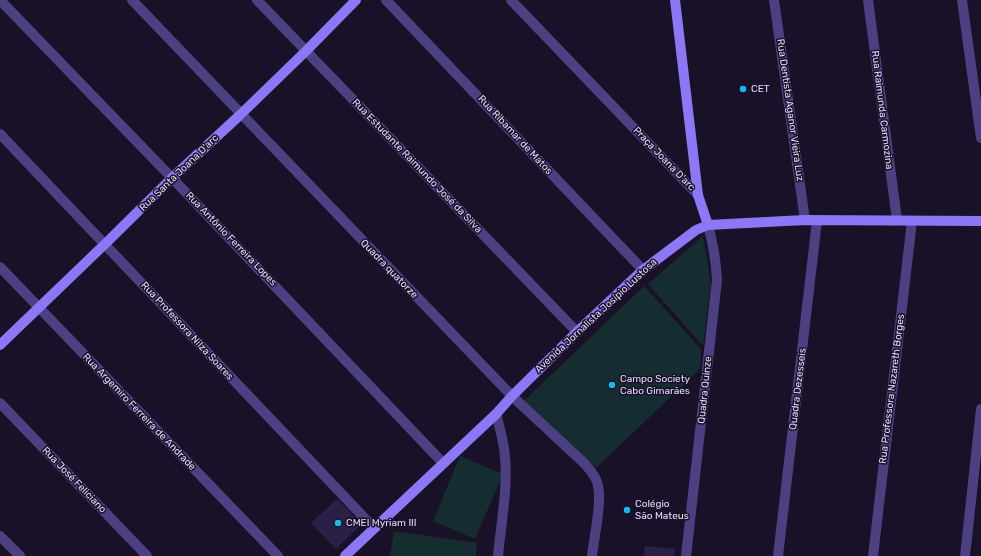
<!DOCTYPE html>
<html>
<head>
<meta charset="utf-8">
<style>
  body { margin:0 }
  canvas { display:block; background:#181127 }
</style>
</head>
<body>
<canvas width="981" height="556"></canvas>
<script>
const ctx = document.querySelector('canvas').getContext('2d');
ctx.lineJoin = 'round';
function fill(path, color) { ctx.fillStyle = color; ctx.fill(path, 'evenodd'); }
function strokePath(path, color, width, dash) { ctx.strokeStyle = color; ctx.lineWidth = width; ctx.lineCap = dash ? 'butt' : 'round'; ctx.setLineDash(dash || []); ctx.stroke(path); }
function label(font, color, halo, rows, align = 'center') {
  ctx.font = font + ' Rubik,sans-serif'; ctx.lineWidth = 3; ctx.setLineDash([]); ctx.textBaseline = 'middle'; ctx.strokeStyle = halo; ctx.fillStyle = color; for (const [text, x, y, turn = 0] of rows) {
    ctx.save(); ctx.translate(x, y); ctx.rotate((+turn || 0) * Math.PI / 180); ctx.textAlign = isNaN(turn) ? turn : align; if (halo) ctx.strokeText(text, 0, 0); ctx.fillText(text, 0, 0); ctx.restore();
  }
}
const green = new Path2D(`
  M703 236 711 283 703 346 648 284Z
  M644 286 701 349 700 369 596 468 524 401Z
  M460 456 503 474 475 539 433 521Z
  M394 531 477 543 476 556H390Z`);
const building = new Path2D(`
  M337 499 362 524 336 549 311 523Z
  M645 546 675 549 674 556H643Z`);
const street = new Path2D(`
  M0 0 172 178 443 463
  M132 0 512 396 585 464C590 470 595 475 597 482 603 499 594 537 592 556
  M257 0 577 332
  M386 0 643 270
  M511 0 698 195
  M774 0 805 220
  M868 0 897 220
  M962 0 981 138
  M0 134 374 528
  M0 267 278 556
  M0 403 147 556
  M496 414C500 428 504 442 505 457 508 489 501 523 498 556
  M0 536 20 556
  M686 556 717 280C716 261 713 243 708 225
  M778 556 817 221
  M873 556 912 221
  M965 556 981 409`);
const secondary = new Path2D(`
  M675 0 698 195 708 225
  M0 345 105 244 172 178 240 115 306 51 356 0
  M345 556 496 414 512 396 577 332 643 270 696 230 708 225 805 220 981 221`);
const markers = [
  [743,89,4,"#13baef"],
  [612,385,4,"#13baef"],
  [627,510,4,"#13baef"],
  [338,523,4,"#13baef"]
];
const poiNames = [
  ["CET",751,89],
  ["Campo Society",620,379],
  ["Cabo Gimarães",620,391],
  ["Colégio",635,504],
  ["São Mateus",635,516],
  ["CMEI Myriam III",346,523]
];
const streetNames = [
  ["Rua Dentista Aganor Vieira Luz",790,110,82],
  ["Rua Raimunda Carmozina",882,110,83],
  ["Rua Ribamar de Matos",515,135,47],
  ["Praça Joana D'arc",664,159,46],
  ["Rua Estudante Raimundo José da Silva",417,166,46],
  ["Rua Santa Joana D'arc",179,173,-44],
  ["Rua Antônio Ferreira Lopes",231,239,46],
  ["Quadra quatorze",389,269,46],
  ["Avenida Jornalista Josípio Lustosa",596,316,-43],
  ["Rua Professora Nilza Soares",187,331,47],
  ["Quadra Dezesseis",798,389,-83],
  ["Rua Professora Nazareth Borges",892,389,-83],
  ["Quadra Quinze",705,390,-84],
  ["Rua Argemiro Ferreira de Andrade",139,412,46],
  ["Rua José Feliciano",74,480,46]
];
fill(green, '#152d30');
fill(building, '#2c1f46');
strokePath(street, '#4c4082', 10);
strokePath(secondary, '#8c77f6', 10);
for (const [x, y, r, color] of markers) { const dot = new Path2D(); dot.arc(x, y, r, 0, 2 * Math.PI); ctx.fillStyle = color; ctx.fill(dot); strokePath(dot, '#181127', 1.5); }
label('10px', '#e2d9fc', '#181127', poiNames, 'left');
label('10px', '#e2d9fc', '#181127', streetNames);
</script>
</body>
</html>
